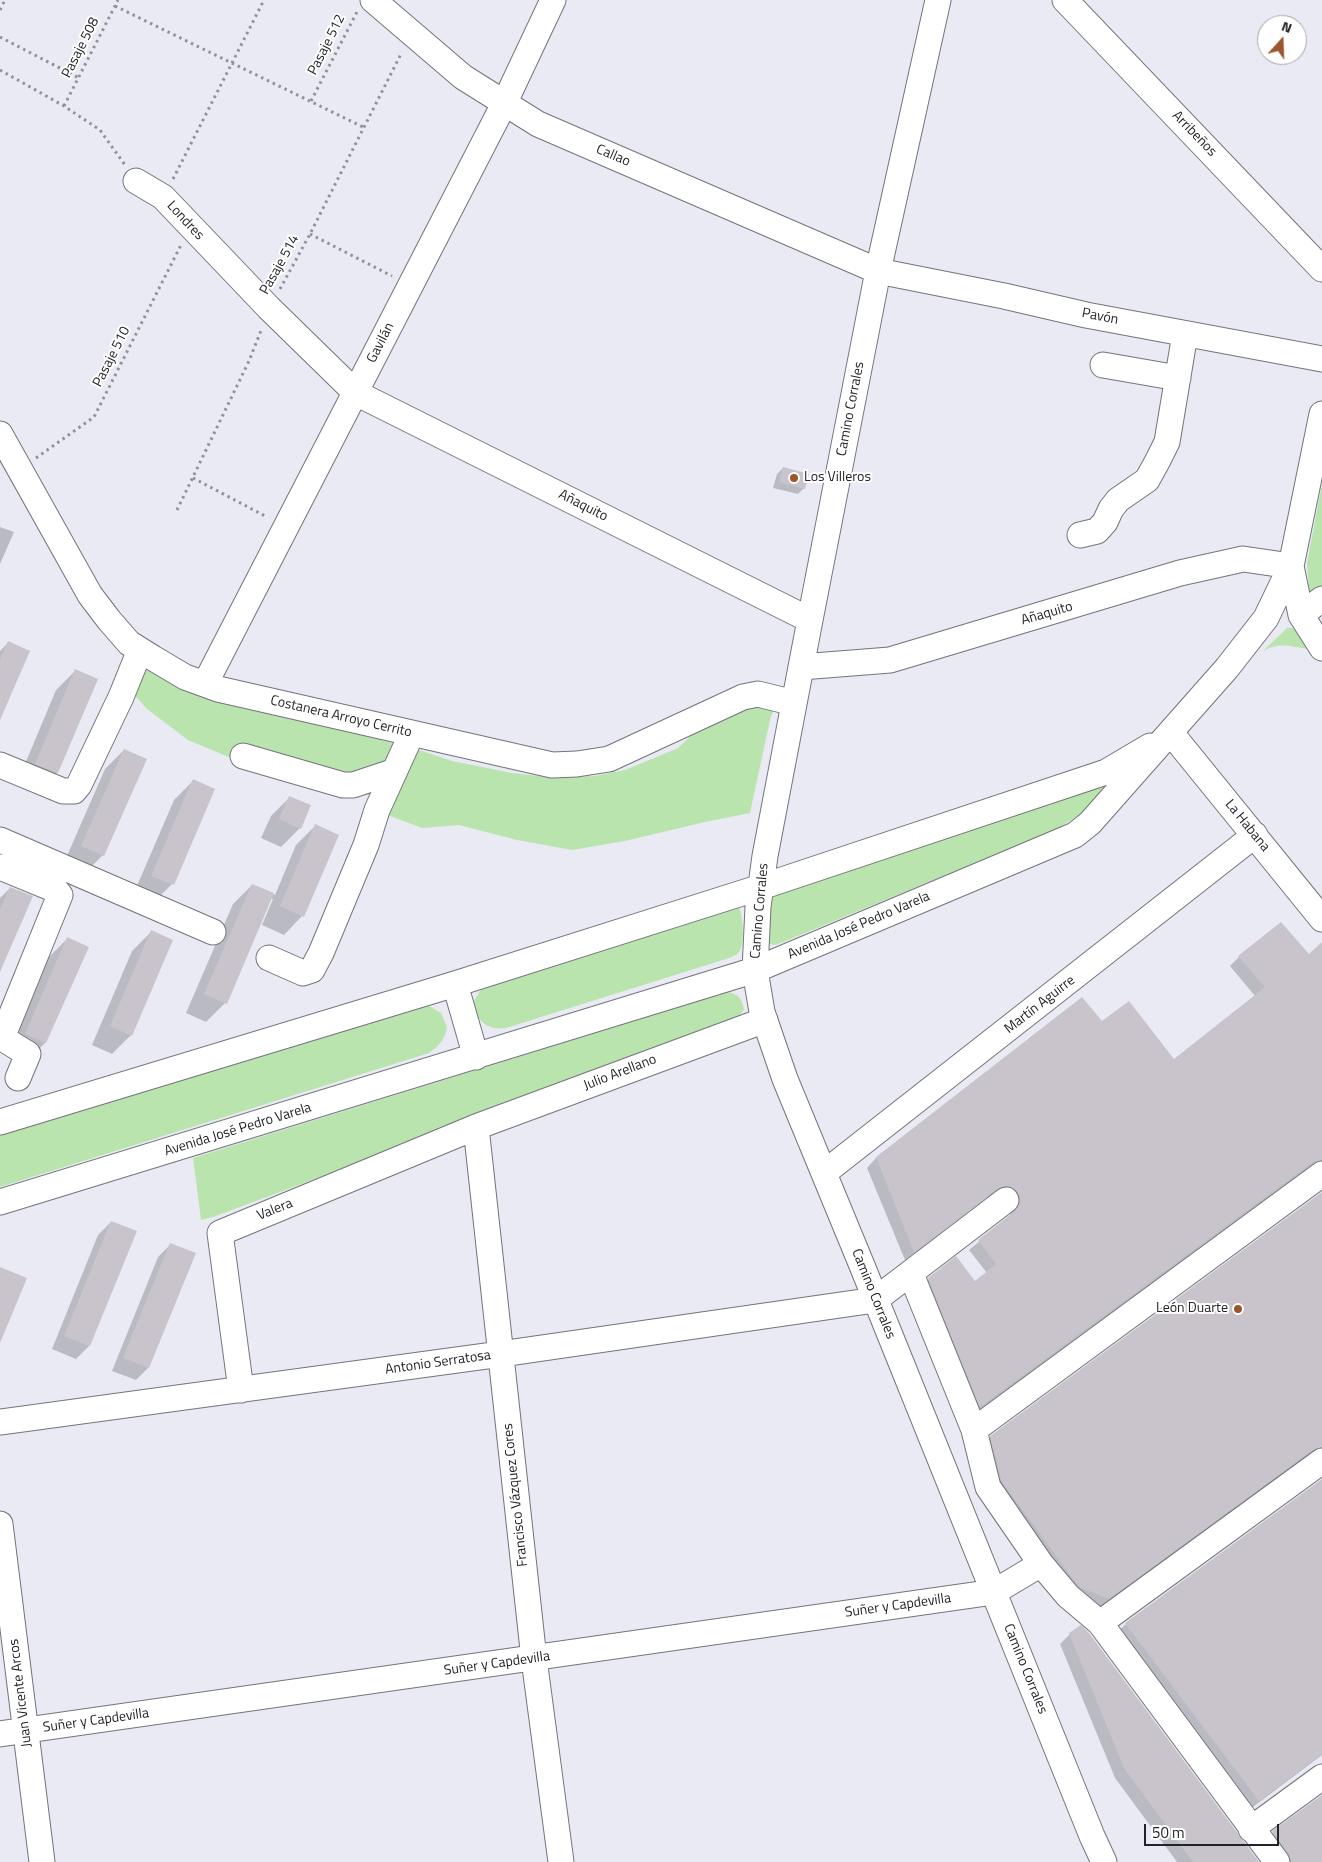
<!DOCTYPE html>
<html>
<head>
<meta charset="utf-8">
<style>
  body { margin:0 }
  #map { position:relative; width:1322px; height:1862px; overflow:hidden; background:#e9eaf3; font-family:"Titillium Web",sans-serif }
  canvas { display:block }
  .north { position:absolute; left:1257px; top:15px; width:50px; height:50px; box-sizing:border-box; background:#fff; border:1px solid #a7a7a8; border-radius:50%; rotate:20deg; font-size:14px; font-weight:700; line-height:20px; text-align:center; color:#222326 }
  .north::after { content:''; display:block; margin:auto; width:18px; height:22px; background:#9c562d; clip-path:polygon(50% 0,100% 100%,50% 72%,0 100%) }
  .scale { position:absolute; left:1144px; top:1824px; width:135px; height:22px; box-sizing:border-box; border:2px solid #222326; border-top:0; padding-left:6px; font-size:15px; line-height:18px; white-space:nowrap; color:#222326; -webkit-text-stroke:4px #fff; paint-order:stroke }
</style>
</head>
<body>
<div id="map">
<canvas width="1322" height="1862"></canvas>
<div class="north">N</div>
<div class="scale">50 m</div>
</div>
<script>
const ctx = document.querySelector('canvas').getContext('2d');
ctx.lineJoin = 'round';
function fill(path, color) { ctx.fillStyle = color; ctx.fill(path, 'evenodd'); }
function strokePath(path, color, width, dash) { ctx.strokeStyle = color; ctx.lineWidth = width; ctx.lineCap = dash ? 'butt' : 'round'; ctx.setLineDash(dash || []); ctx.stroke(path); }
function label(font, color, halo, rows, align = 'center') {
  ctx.font = font + ' "Titillium Web",sans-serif'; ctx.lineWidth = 4; ctx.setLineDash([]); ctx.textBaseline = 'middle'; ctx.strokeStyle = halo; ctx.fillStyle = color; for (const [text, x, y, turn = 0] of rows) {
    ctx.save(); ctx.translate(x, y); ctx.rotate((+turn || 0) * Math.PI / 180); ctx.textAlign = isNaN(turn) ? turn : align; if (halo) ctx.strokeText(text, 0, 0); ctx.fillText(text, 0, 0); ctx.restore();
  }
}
const green = new Path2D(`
  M1322 484V585L1311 594 1309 593 1307 563Z
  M1287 628H1292L1300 631 1307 649C1291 646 1278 642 1263 651Z
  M143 664 222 702 268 714 323 724 403 746 377 797 250 766 188 740 147 709 130 690Z
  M763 706 774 709 770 720 750 813 705 822 625 841 572 850 517 840 459 825 422 828 382 813 413 748 452 761 512 773 548 777 595 776 625 770 678 748 696 731 744 709Z
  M1130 767 1084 812 1057 829 783 942 775 945 768 944 767 896Z
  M739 907C743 916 746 948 737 954 734 956 729 958 726 959L506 1028C487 1031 475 1020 474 1001L482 988Z
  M727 992C738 994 742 998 744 1009L738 1019 666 1048 213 1217 201 1220 193 1158Z
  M426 1004 441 1013 447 1027C445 1039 439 1046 429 1053L0 1187V1134Z`);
const shadow = new Path2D(`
  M783 468 804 488 798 494 773 488 777 474Z
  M0 527 14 532 0 564Z
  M8 643 0 717V651Z
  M75 671 96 680 57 773 38 792 17 783 56 690Z
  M124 750 103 855 84 874 63 865 105 769Z
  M193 781 172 884 153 903 133 895 174 800Z
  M290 797 300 828 281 847 261 838 271 816Z
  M315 826 302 916 284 935 262 925 273 899 271 898 225 1003 206 1022 186 1013 233 904 252 885 275 895 296 845Z
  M10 888 0 969V898Z
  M151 932 131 1035 112 1054 92 1045 132 951Z
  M67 939 45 1043 26 1062 6 1053 48 958Z
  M1322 956V1173L1311 1169 1303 1172 971 1416 919 1288 929 1279 974 1282 987 1273 969 1250 1010 1216 1011 1209 994 1195 987 1197 905 1260 867 1168 876 1158 1082 998 1101 1023 1174 1061 1255 996 1230 966 1239 957Z
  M1322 1193V1460L1311 1456 1303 1459 1098 1608 1069 1595 1008 1513 981 1447 991 1437Z
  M111 1222 135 1232 89 1346 76 1359 52 1349 98 1235Z
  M171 1244 148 1368 136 1380 112 1371 158 1257Z
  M1322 1480V1755L1249 1810 1116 1633 1126 1624Z
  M1070 1634 1257 1862H1177L1115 1778 1060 1644Z
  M1322 1796V1862H1279L1264 1842 1273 1832Z`);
const building = new Path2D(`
  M783 467 809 474 805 489 779 482Z
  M8 641 30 651 0 720V660Z
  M75 669 98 679 58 773 35 764Z
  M124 749 147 759 104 856 81 846Z
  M193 779 215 789 174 885 151 876Z
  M289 796 311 805 301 829 279 819Z
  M315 824 339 835 304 917 280 906Z
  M252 884 274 893 227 1004 204 994Z
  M10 887 33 896 0 972V909Z
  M1281 922 1309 954 1322 942V1160L1313 1162 980 1407 928 1278 956 1256 975 1281 996 1264 978 1240 1015 1211 1019 1205 1020 1199 1018 1192 1011 1187 1005 1186 998 1188 914 1252 876 1157 1082 997 1102 1021 1129 1001 1174 1059 1265 987 1238 956Z
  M151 930 173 940 132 1036 110 1026Z
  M67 937 89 947 46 1043 25 1034Z
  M1322 1192V1447L1314 1449 1109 1599 1079 1587 1002 1482 990 1436Z
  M111 1221 137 1231 90 1346 64 1336Z
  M170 1243 196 1253 149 1368 123 1358Z
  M0 1267 27 1278 0 1343Z
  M1322 1479V1754L1259 1801 1125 1623Z
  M1081 1625 1089 1633 1259 1862H1193L1124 1768 1069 1633Z
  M1322 1795V1862H1291L1289 1853 1272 1831Z`);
const path = new Path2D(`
  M115 6 363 127
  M0 10 5 0
  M0 37 79 78
  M0 70 64 106 100 130 125 165
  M311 101 357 12
  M64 106 118 0
  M173 179 264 0
  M310 234 392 276
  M280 289 310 234 402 52
  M36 458 94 417 181 245
  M193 478 267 517
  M177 510 249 361 262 328`);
const minor = new Path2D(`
  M373 0 463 77 538 124 878 271 1004 296 1086 315 1322 359
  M938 0 878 271 810 620 765 856 758 907 755 970 762 1012 785 1079 863 1268 1092 1836 1104 1862
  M1065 0 1322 269
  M136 181 163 197 269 308 356 393 810 620
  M1103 365 1178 378
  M0 434 90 595 109 620 129 643 153 658 185 677 218 689 552 765 577 764 609 759 743 697 758 694 794 703
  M1080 535 1097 531 1105 522 1111 509 1118 500 1147 480 1157 462 1167 442 1185 334
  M1291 566 1301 615 1322 648
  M1301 615 1322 599
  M801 667 890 660 1180 573 1243 559 1291 566
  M205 684 504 104 553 0
  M1171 733 1322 919
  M243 756 343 785H353L395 771
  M0 765 63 791H74L79 785 121 697 140 650
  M0 840 213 932
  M0 867 56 890 60 895 2 1038 28 1054 18 1078
  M269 958 303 973 312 970 321 953 366 845 377 810 412 733
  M455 984 476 1057
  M0 1122 455 984 761 887 1106 772 1150 746
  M476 1127 534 1659 561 1862
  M824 1173 1255 835
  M0 1202 755 970 1075 835 1090 823 1227 668 1266 618 1291 566 1322 414
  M911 1274 974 1430 988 1487 1041 1564
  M241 1390 220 1233 476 1127 765 1020
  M0 1422 501 1354 875 1300 1006 1200
  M974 1430 1322 1174
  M0 1524 42 1862
  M1100 1623 1322 1461
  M0 1734 994 1592 1041 1564 1068 1596 1100 1623 1277 1862
  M1251 1829 1322 1777`);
const markers = [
  [794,478,5,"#9c562d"],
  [1238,1309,5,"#9c562d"]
];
const streetNames = [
  ["Pasaje 512",327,45,-63],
  ["Pasaje 508",81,48,-63],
  ["Arribeños",1194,134,46],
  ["Callao",613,156,23],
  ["Londres",185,221,47],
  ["Pasaje 514",280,265,-61],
  ["Pavón",1100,317,11],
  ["Gavilán",381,343,-63],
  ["Pasaje 510",112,357,-63],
  ["Camino Corrales",851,409,-79],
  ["Añaquito",583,506,27],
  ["Añaquito",1047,614,-16],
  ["Costanera Arroyo Cerrito",341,717,13],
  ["La Habana",1247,826,51],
  ["Camino Corrales",760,911,-85],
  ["Avenida José Pedro Varela",859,926,-23],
  ["Martín Aguirre",1040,1005,-38],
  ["Julio Arellano",620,1073,-21],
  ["Avenida José Pedro Varela",238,1130,-17],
  ["Valera",275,1210,-22],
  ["Camino Corrales",873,1294,68],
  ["Antonio Serratosa",438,1363,-8],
  ["Francisco Vázquez Cores",516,1495,-96],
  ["Suñer y Capdevilla",898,1606,-8],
  ["Suñer y Capdevilla",497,1664,-8],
  ["Camino Corrales",1025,1669,68],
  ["Juan Vicente Arcos",21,1693,-97],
  ["Suñer y Capdevilla",96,1721,-8]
];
const poiNames = [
  ["Los Villeros",804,478],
  ["León Duarte",1228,1309,"right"]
];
fill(green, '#bae4ad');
fill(shadow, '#0003');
fill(building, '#c9c4cc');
strokePath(minor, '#73747c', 27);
strokePath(path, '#919299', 3, [2.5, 4]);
strokePath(minor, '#fff', 25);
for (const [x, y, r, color] of markers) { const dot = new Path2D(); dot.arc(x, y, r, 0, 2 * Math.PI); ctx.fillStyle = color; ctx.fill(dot); strokePath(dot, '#fff', 2); }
label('14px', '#222326', '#fff', streetNames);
label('14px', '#222326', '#fff', poiNames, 'left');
</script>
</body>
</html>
